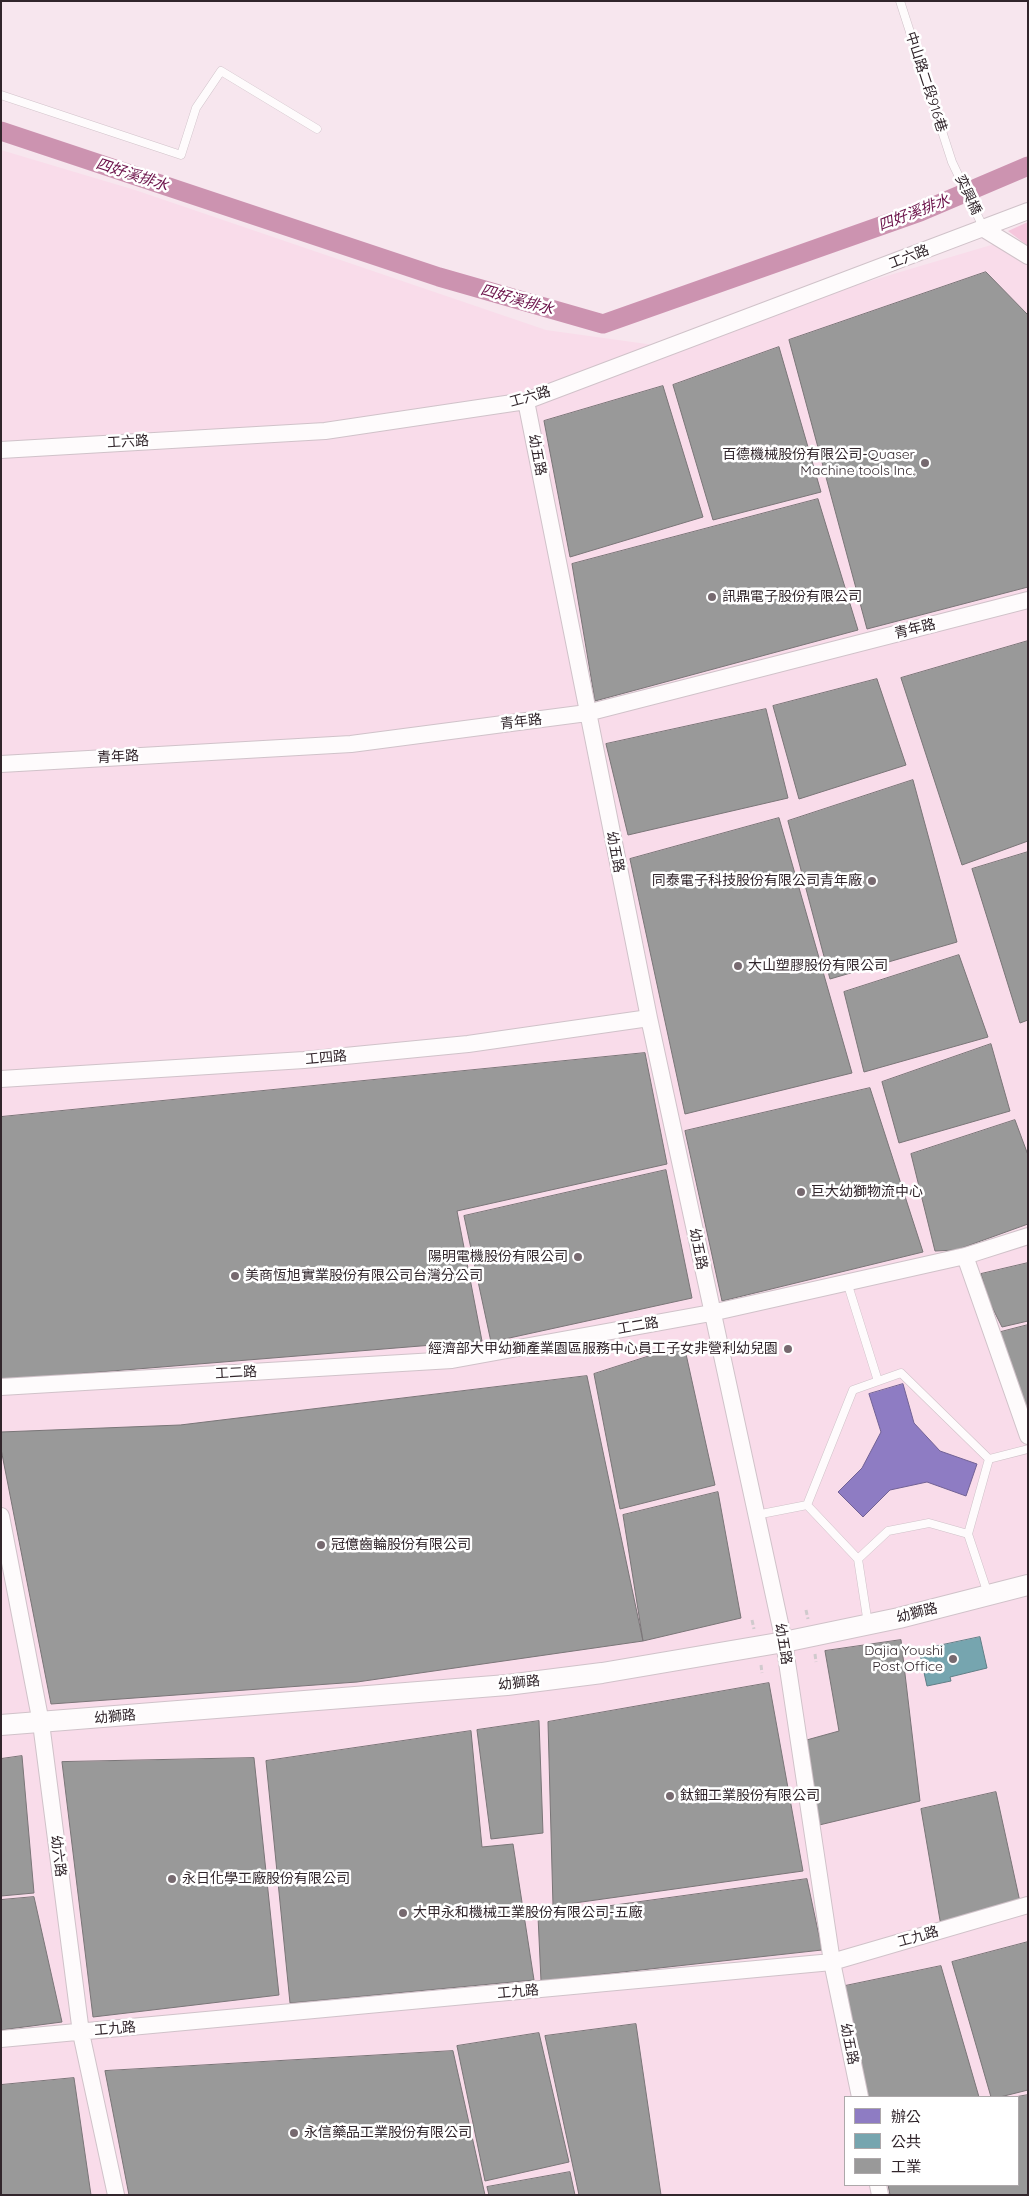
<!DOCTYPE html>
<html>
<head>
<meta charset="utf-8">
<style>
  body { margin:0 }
  #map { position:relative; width:1029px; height:2196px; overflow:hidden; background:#f7e6ee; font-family:Quicksand,"Noto Sans TC",sans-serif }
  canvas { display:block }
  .frame { position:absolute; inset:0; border:2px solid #31252b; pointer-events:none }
  .legend { position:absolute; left:844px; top:2096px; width:175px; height:90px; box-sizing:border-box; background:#fff; border:1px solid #ada8aa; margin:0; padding:6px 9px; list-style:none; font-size:15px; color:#31252b }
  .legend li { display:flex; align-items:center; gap:10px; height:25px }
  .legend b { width:25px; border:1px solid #ada8aa }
</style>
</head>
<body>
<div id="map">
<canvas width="1029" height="2196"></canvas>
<div class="frame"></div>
<ul class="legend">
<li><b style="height:14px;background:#8e7cc3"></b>辦公</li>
<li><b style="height:14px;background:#76a5af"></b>公共</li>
<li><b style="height:14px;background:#999"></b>工業</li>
</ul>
</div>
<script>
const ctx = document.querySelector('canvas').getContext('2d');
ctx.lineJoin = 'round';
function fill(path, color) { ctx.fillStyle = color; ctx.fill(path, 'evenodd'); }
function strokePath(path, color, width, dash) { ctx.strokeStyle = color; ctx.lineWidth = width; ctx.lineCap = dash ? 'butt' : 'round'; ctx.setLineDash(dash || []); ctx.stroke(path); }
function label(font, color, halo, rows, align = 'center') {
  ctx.font = font + ' Quicksand,"Noto Sans TC",sans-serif'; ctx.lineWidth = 5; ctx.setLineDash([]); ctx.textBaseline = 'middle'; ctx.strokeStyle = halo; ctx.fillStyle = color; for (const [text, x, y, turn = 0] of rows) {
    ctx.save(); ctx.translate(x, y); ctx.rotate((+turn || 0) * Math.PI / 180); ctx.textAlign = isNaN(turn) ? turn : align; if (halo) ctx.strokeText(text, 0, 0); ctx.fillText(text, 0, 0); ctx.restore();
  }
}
const built = new Path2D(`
  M1 150 135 190 546 330 654 345 1008 240 1028 260V2195H1ZM845 2097H1018V2185H845Z`);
const green = new Path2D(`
  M1028 222V246L1008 231Z`);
const offices = new Path2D(`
  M903 1384 914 1423 940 1451 977 1464 966 1496 927 1482 890 1490 863 1517 838 1492 862 1468 881 1432 869 1394Z`);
const public = new Path2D(`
  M980 1637 987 1668 950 1677 951 1681 927 1686 919 1650Z`);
const industry = new Path2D(`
  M986 272 1028 315V587L867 629 789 340Z
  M779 347 821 492 713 520 673 385Z
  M663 386 703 517 570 557 544 421Z
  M818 499 858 630 595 701 572 564Z
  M1028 641V841L962 865 901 678Z
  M877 679 906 765 799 799 773 706Z
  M766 709 788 798 628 835 606 744Z
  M913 780 957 942 830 979 788 821Z
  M779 818 852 1073 685 1114 630 859Z
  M1028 852V1020L1020 1023 972 869Z
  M959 955 988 1037 864 1072 844 992Z
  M991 1044 1010 1111 899 1143 882 1082Z
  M645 1053 667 1164 457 1211 482 1341 1 1380V1117Z
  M870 1088 923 1252 722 1301 685 1131Z
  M1015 1120 1028 1155V1224L956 1250 935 1251 911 1154Z
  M666 1170 692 1298 491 1342 464 1216Z
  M1028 1263V1321L1002 1327 989 1301 981 1274Z
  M1028 1325V1412L997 1333Z
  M684 1345 715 1485 620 1509 594 1374Z
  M587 1376 643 1641 357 1682 51 1704 1 1449V1432L180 1425Z
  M718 1492 741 1618 643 1641 623 1515Z
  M901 1640 920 1801 815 1826 803 1741 839 1731 825 1651Z
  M769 1683 803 1871 553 1906 548 1722Z
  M539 1721 543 1833 491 1839 477 1730Z
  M471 1731 482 1847 513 1844 534 1980 290 2003 266 1761Z
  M22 1756 34 1893 1 1896V1759Z
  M254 1758 279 1995 93 2017 62 1762Z
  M996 1792 1020 1902 941 1926 921 1809Z
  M807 1879 822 1950 541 1981 538 1916Z
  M34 1897 62 2022 1 2030V1900Z
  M1028 1942V2090L1000 2097H991L952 1962Z
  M941 1966 979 2097H867L845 1986Z
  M636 2024 661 2195H579L545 2036Z
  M539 2033 569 2162 485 2181 457 2046Z
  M453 2051 485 2195H129L105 2071Z
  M74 2078 91 2195H1V2085Z
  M1028 2095V2195H890L888 2185H1018L1017 2097Z
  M570 2172 575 2195H489L487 2187Z`);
const canal = new Path2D(`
  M1 131 439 277 603 324 920 212 1028 166`);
const path = new Path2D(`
  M806 1610 808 1619
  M752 1620 754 1629
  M815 1654 816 1662
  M761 1665 762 1673`);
const service = new Path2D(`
  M900 1 952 162 984 229
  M1 95 181 155 196 108 221 71 317 129
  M847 1282 878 1381
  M989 1459 1028 1449
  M756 1515 807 1505
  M968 1534 929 1523 888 1531 858 1559 807 1505 853 1390 901 1373 989 1459 968 1534 988 1594
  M858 1559 868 1624`);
const minor = new Path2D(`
  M984 229 1028 256
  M526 401 649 1018 784 1642 832 1962 860 2097
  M1 450 325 431 526 401 1028 211
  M1 764 351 744 587 713 1028 600
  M1 1079 304 1060 468 1044 649 1018
  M965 1256 1028 1436
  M1 1387 452 1360 711 1313 965 1256 1028 1236
  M1 1516 41 1723 81 2033 116 2195
  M1 2039 832 1962 1028 1905
  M878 2185 880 2195`);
const tertiary = new Path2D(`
  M1 1725 507 1685 602 1673 784 1642 899 1618 1028 1585`);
const markers = [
  [925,463,5,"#76696f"],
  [712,597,5,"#76696f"],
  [872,881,5,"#76696f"],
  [738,966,5,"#76696f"],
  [801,1192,5,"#76696f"],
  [578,1257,5,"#76696f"],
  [235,1276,5,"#76696f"],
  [788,1349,5,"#76696f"],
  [321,1545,5,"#76696f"],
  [953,1659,5,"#76696f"],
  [670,1796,5,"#76696f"],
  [172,1879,5,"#76696f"],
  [403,1913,5,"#76696f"],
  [294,2133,5,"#76696f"]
];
const streetNames = [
  ["中山路二段916巷",926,82,72],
  ["奕興橋",968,195,65],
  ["工六路",909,257,-21],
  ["工六路",530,397,-16],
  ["工六路",128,442,-3],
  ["幼五路",537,455,79],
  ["青年路",915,629,-14],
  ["青年路",521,722,-7],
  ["青年路",118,757,-3],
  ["幼五路",615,852,79],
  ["工四路",326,1058,-5],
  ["幼五路",698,1249,78],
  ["工二路",638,1326,-10],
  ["工二路",236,1373,-3],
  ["幼獅路",917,1613,-14],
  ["幼五路",783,1644,80],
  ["幼獅路",519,1683,-6],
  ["幼獅路",115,1717,-5],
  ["幼六路",58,1856,83],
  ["工九路",918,1937,-16],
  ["工九路",518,1992,-5],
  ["工九路",115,2029,-5],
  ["幼五路",849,2044,78]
];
const poiNames = [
  ["百德機械股份有限公司-Quaser",915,455,"right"],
  ["Machine tools Inc.",915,471,"right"],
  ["訊鼎電子股份有限公司",722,597],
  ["同泰電子科技股份有限公司青年廠",862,881,"right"],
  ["大山塑膠股份有限公司",748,966],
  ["巨大幼獅物流中心",811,1192],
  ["陽明電機股份有限公司",568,1257,"right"],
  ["美商恆旭實業股份有限公司台灣分公司",245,1276],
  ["經濟部大甲幼獅產業園區服務中心員工子女非營利幼兒園",778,1349,"right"],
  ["冠億齒輪股份有限公司",331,1545],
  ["Dajia Youshi",943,1651,"right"],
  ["Post Office",943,1667,"right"],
  ["鈦鈿工業股份有限公司",680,1796],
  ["永日化學工廠股份有限公司",182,1879],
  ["大甲永和機械工業股份有限公司-五廠",413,1913],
  ["永信藥品工業股份有限公司",304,2133]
];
const waterNames = [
  ["四好溪排水",132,175,18],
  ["四好溪排水",914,213,-21],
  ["四好溪排水",517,300,16]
];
fill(built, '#f9dcea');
fill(green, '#f5c6dc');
fill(offices, '#8e7cc3');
strokePath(offices, '#726295', 1);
fill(public, '#76a5af');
strokePath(public, '#617f87', 1);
fill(industry, '#999');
strokePath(industry, '#7a7678', 1);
strokePath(canal, '#cc93b0', 19);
strokePath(service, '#d0c2c9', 9);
strokePath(minor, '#d0c2c9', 18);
strokePath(tertiary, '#d0c2c9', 22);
strokePath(path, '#d0cacd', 3, [5, 2.5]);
strokePath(service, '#fefbfc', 8);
strokePath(minor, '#fefbfc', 16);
strokePath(tertiary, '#fefbfc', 20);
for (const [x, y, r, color] of markers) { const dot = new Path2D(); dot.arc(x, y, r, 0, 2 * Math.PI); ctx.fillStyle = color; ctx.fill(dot); strokePath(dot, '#fff', 2); }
label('14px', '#31252b', '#fff', streetNames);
label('14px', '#31252b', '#fff', poiNames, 'left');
label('italic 15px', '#6b1149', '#fff', waterNames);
</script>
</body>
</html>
